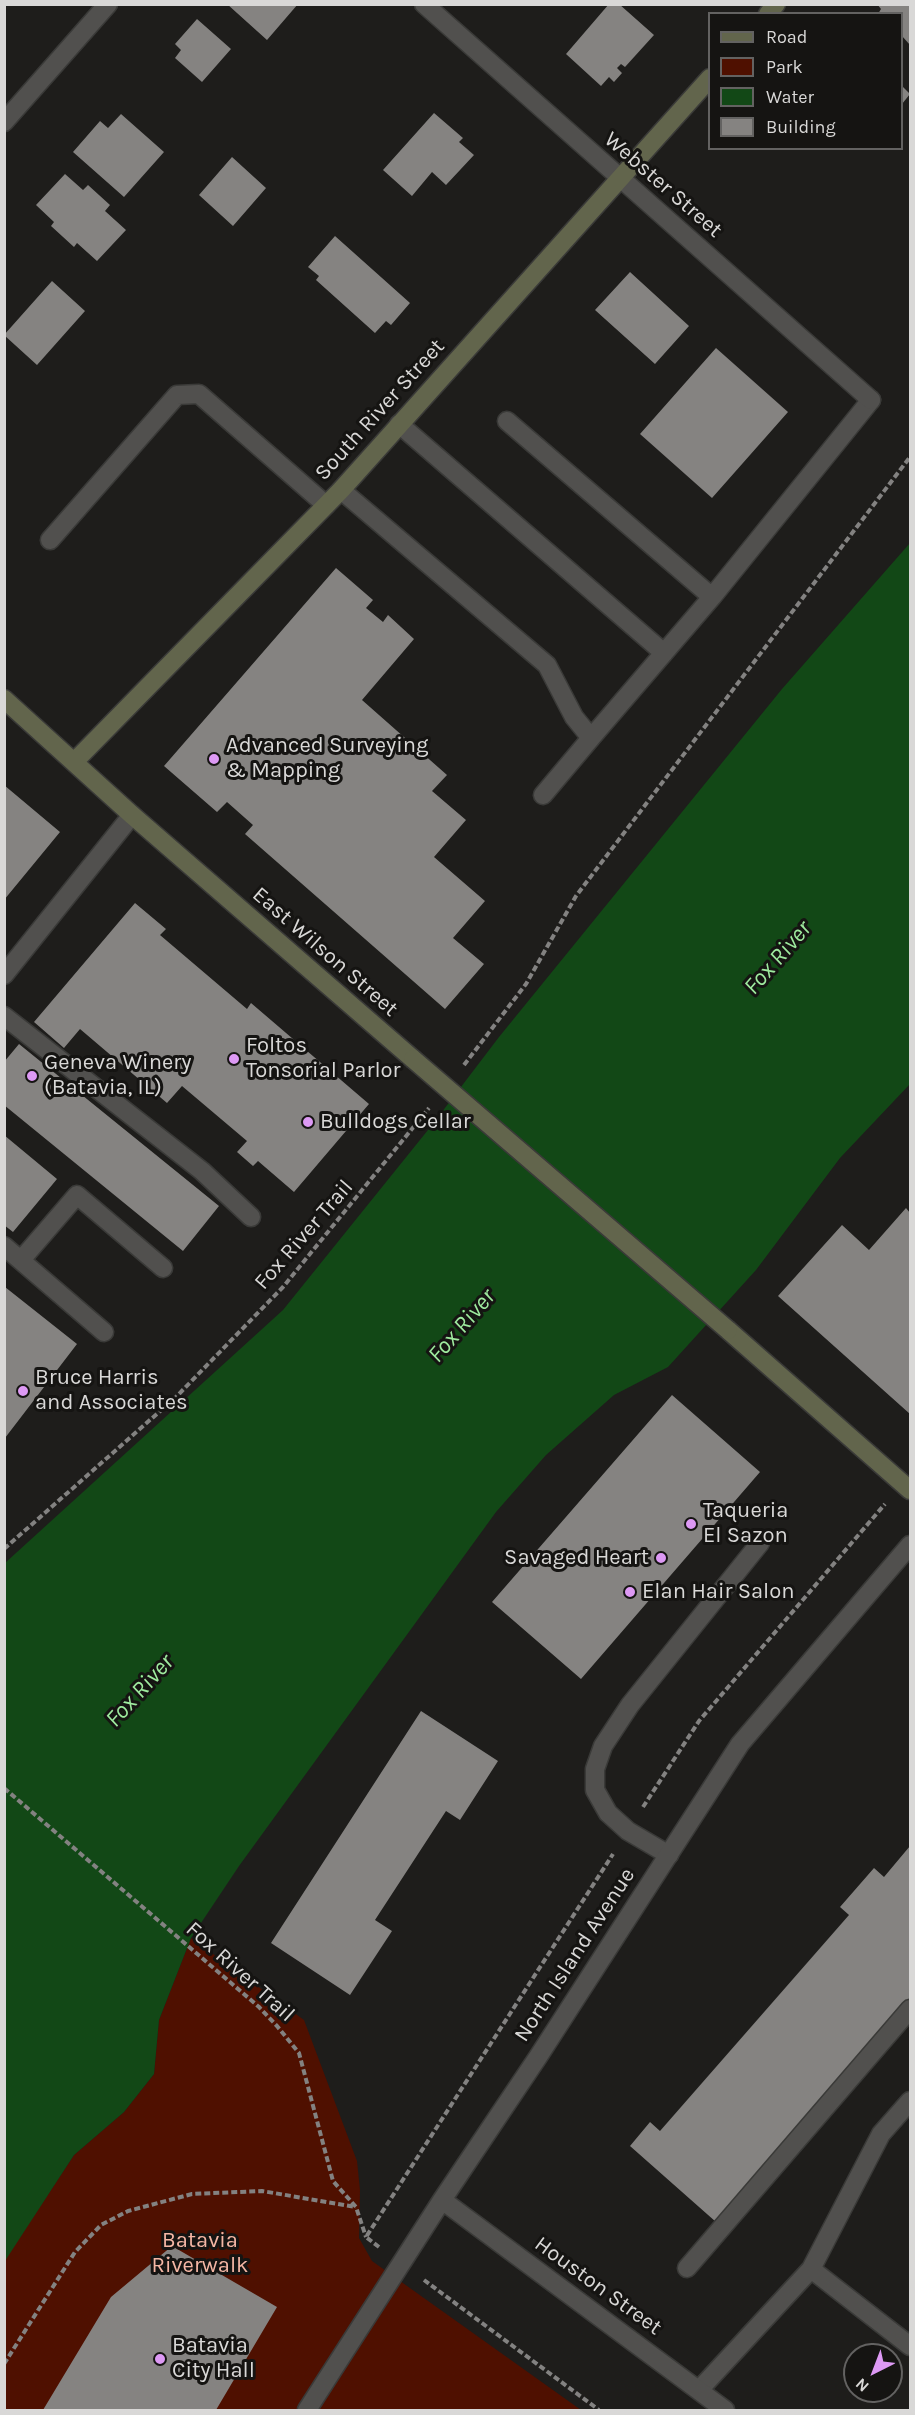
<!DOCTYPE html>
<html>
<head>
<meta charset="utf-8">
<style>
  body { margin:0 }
  #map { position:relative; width:915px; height:2415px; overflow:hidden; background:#1e1d1b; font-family:Karla,sans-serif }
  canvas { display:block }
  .frame { position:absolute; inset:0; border:6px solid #d9d8d7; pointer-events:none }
  .legend { position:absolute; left:708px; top:12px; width:195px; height:138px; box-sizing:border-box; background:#151412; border:2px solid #636261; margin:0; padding:8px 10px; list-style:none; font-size:18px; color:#d9d8d7 }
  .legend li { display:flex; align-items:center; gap:12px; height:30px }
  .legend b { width:30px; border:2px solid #636261 }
  .north { position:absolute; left:843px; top:2343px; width:60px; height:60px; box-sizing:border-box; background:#151412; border:2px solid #636261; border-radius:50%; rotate:222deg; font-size:16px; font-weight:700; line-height:24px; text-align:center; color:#d9d8d7 }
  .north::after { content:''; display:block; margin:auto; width:21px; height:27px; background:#dd99f4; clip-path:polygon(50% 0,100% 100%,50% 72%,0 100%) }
</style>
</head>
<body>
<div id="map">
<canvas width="915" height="2415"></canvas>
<div class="frame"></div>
<ul class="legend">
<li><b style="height:8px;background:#62654c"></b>Road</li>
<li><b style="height:16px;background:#4f1000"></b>Park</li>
<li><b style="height:16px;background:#124816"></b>Water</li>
<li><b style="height:16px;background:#858381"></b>Building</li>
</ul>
<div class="north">N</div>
</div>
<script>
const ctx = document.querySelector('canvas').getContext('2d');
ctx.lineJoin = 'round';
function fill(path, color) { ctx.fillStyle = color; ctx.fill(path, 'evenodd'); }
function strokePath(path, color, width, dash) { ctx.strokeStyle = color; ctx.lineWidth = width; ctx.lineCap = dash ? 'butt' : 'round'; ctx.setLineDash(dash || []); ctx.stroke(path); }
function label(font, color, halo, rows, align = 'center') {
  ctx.font = font + ' Karla,sans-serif'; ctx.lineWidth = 6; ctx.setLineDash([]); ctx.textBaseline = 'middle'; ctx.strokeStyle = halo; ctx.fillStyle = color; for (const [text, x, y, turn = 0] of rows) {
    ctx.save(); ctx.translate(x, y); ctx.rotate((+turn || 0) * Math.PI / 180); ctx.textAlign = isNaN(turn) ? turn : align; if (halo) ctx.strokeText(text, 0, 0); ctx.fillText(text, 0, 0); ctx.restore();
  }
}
const green = new Path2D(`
  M191 1938 304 2020 357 2161 360 2190 359 2238 372 2261 581 2410H5L4 2261 74 2155 124 2112 154 2074 159 2020Z`);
const water = new Path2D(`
  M910 543V1084L840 1158 756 1270 668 1367 614 1395 546 1455 496 1512 239 1866 191 1938 159 2020 154 2074 124 2112 74 2155 5 2261V1563L283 1310 432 1125 499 1037 782 689Z`);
const building = new Path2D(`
  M227 4H298L267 40Z
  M609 4H619L654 35 625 67 621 64 617 68 622 73 614 82 609 77 601 86 566 54Z
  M877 4H910V45L902 36V14H878L881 9Z
  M197 19 231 49 202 82 175 58 181 50 175 44Z
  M902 86 910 94 902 104Z
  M434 113 463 138 459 142 474 155 446 185 432 172 412 196 383 170Z
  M121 114 164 152 124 197 73 152 100 121 108 128Z
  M232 157 266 188 233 226 199 195Z
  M65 174 83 190 88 185 110 205 105 211 126 230 97 261 77 243 74 247 51 226 54 222 36 205Z
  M335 236 410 303 391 325 386 321 375 333 316 280 319 276 308 267Z
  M630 272 689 326 655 364 595 310Z
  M52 281 85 311 37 365 4 335Z
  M716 348 788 412 712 498 640 434Z
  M336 568 373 600 366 608 383 622 388 615 414 639 362 700 447 775 432 791 466 820 434 857 485 901 453 938 484 964 445 1009 245 834 253 825 227 802 217 812 164 766Z
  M4 785 60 832 4 900Z
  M135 903 166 929 160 935 247 1009 251 1003 369 1104 294 1192 258 1161 253 1166 237 1152 247 1141 182 1086 167 1103 80 1029 64 1048 34 1022Z
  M19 1044 219 1206 183 1251 4 1105V1062Z
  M4 1135 57 1179 13 1232 4 1225Z
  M906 1208 910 1213V1414L778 1296 842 1225 869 1250Z
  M5 1287 77 1344 5 1438Z
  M672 1395 760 1472 581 1679 492 1602Z
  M421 1711 498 1761 460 1820 446 1811 375 1920 392 1931 350 1995 271 1943Z
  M910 1846V2001L716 2222 630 2146 650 2122 660 2131 849 1915 840 1907 874 1868 884 1877Z
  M172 2246 277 2307 216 2410H43L111 2297Z`);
const path = new Path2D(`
  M464 1065 526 984 576 896 910 457
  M4 1549 176 1397 283 1287 429 1108
  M4 1788 259 2007 277 2026 299 2053 333 2181 356 2207 366 2237
  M643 1807 699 1721 885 1504
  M379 2247 366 2237 613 1854
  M424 2280 599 2410
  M4 2364 75 2252 101 2225 128 2211 192 2194 262 2191 356 2207`);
const service = new Path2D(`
  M507 421 712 597
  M399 424 664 653
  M341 490 547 665 574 717 591 738 543 795
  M50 540 177 395 199 394 326 505
  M591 738 712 597 871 400
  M4 1016 202 1171 251 1217
  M4 1246 104 1332
  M21 1260 77 1195 163 1268
  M669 1855 628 1831 608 1813 595 1790V1769L603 1746 630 1705 760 1543
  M910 2101 881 2134 811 2269 910 2346
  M687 2268 910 2009
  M699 2390 811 2269`);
const minor = new Path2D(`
  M424 4 871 400
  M4 122 108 4
  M4 975 132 815
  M442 2200 725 2410
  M307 2410 442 2200 538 2057 740 1744 910 1545`);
const secondary = new Path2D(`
  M768 14 776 4
  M4 699 132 815 413 1059
  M74 762 341 490 710 78
  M728 1330 910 1490`);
const secondaryBridge = new Path2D(`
  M413 1059 728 1330`);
const markers = [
  [214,759,6,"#dd99f4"],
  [234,1059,6,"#dd99f4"],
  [32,1076,6,"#dd99f4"],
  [308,1122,6,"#dd99f4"],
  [23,1391,6,"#dd99f4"],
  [691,1524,6,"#dd99f4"],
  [661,1558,6,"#dd99f4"],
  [630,1592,6,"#dd99f4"],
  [160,2359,6,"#dd99f4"]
];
const streetNames = [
  ["Webster Street",663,185,41],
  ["South River Street",380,410,-48],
  ["East Wilson Street",325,952,41],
  ["Fox River Trail",304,1235,-49],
  ["North Island Avenue",575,1955,-57],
  ["Fox River Trail",240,1972,42],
  ["Houston Street",598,2286,36]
];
const poiNames = [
  ["Advanced Surveying",226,746],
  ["& Mapping",226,771],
  ["Foltos",246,1046],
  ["Tonsorial Parlor",246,1071],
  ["Geneva Winery",44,1063],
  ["(Batavia, IL)",44,1088],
  ["Bulldogs Cellar",320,1122],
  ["Bruce Harris",35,1378],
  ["and Associates",35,1403],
  ["Taqueria",703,1511],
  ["El Sazon",703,1536],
  ["Savaged Heart",649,1558,"right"],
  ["Elan Hair Salon",642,1592],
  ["Batavia",172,2346],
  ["City Hall",172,2371]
];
const parkNames = [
  ["Batavia",200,2241],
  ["Riverwalk",200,2266]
];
const waterNames = [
  ["Fox River",778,958,-49],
  ["Fox River",462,1326,-49],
  ["Fox River",140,1691,-48]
];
fill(green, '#4f1000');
fill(water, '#124816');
fill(building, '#858381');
strokePath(service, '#3a3a38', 21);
strokePath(minor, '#3a3a38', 21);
strokePath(secondary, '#3a3a38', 21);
strokePath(path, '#838281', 4, [6, 3]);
strokePath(service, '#51504e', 18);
strokePath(minor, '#51504e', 18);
strokePath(secondary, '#62654c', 18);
strokePath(secondaryBridge, '#3a3a38', 21, []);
strokePath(secondaryBridge, '#62654c', 18);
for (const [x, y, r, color] of markers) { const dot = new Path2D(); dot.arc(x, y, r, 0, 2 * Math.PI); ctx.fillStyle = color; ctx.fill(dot); strokePath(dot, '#151412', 2); }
label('22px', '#d9d8d7', '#151412', streetNames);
label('22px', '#d9d8d7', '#151412', poiNames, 'left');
label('22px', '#f5b7a5', '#151412', parkNames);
label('italic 24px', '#9eea9e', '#151412', waterNames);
</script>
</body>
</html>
